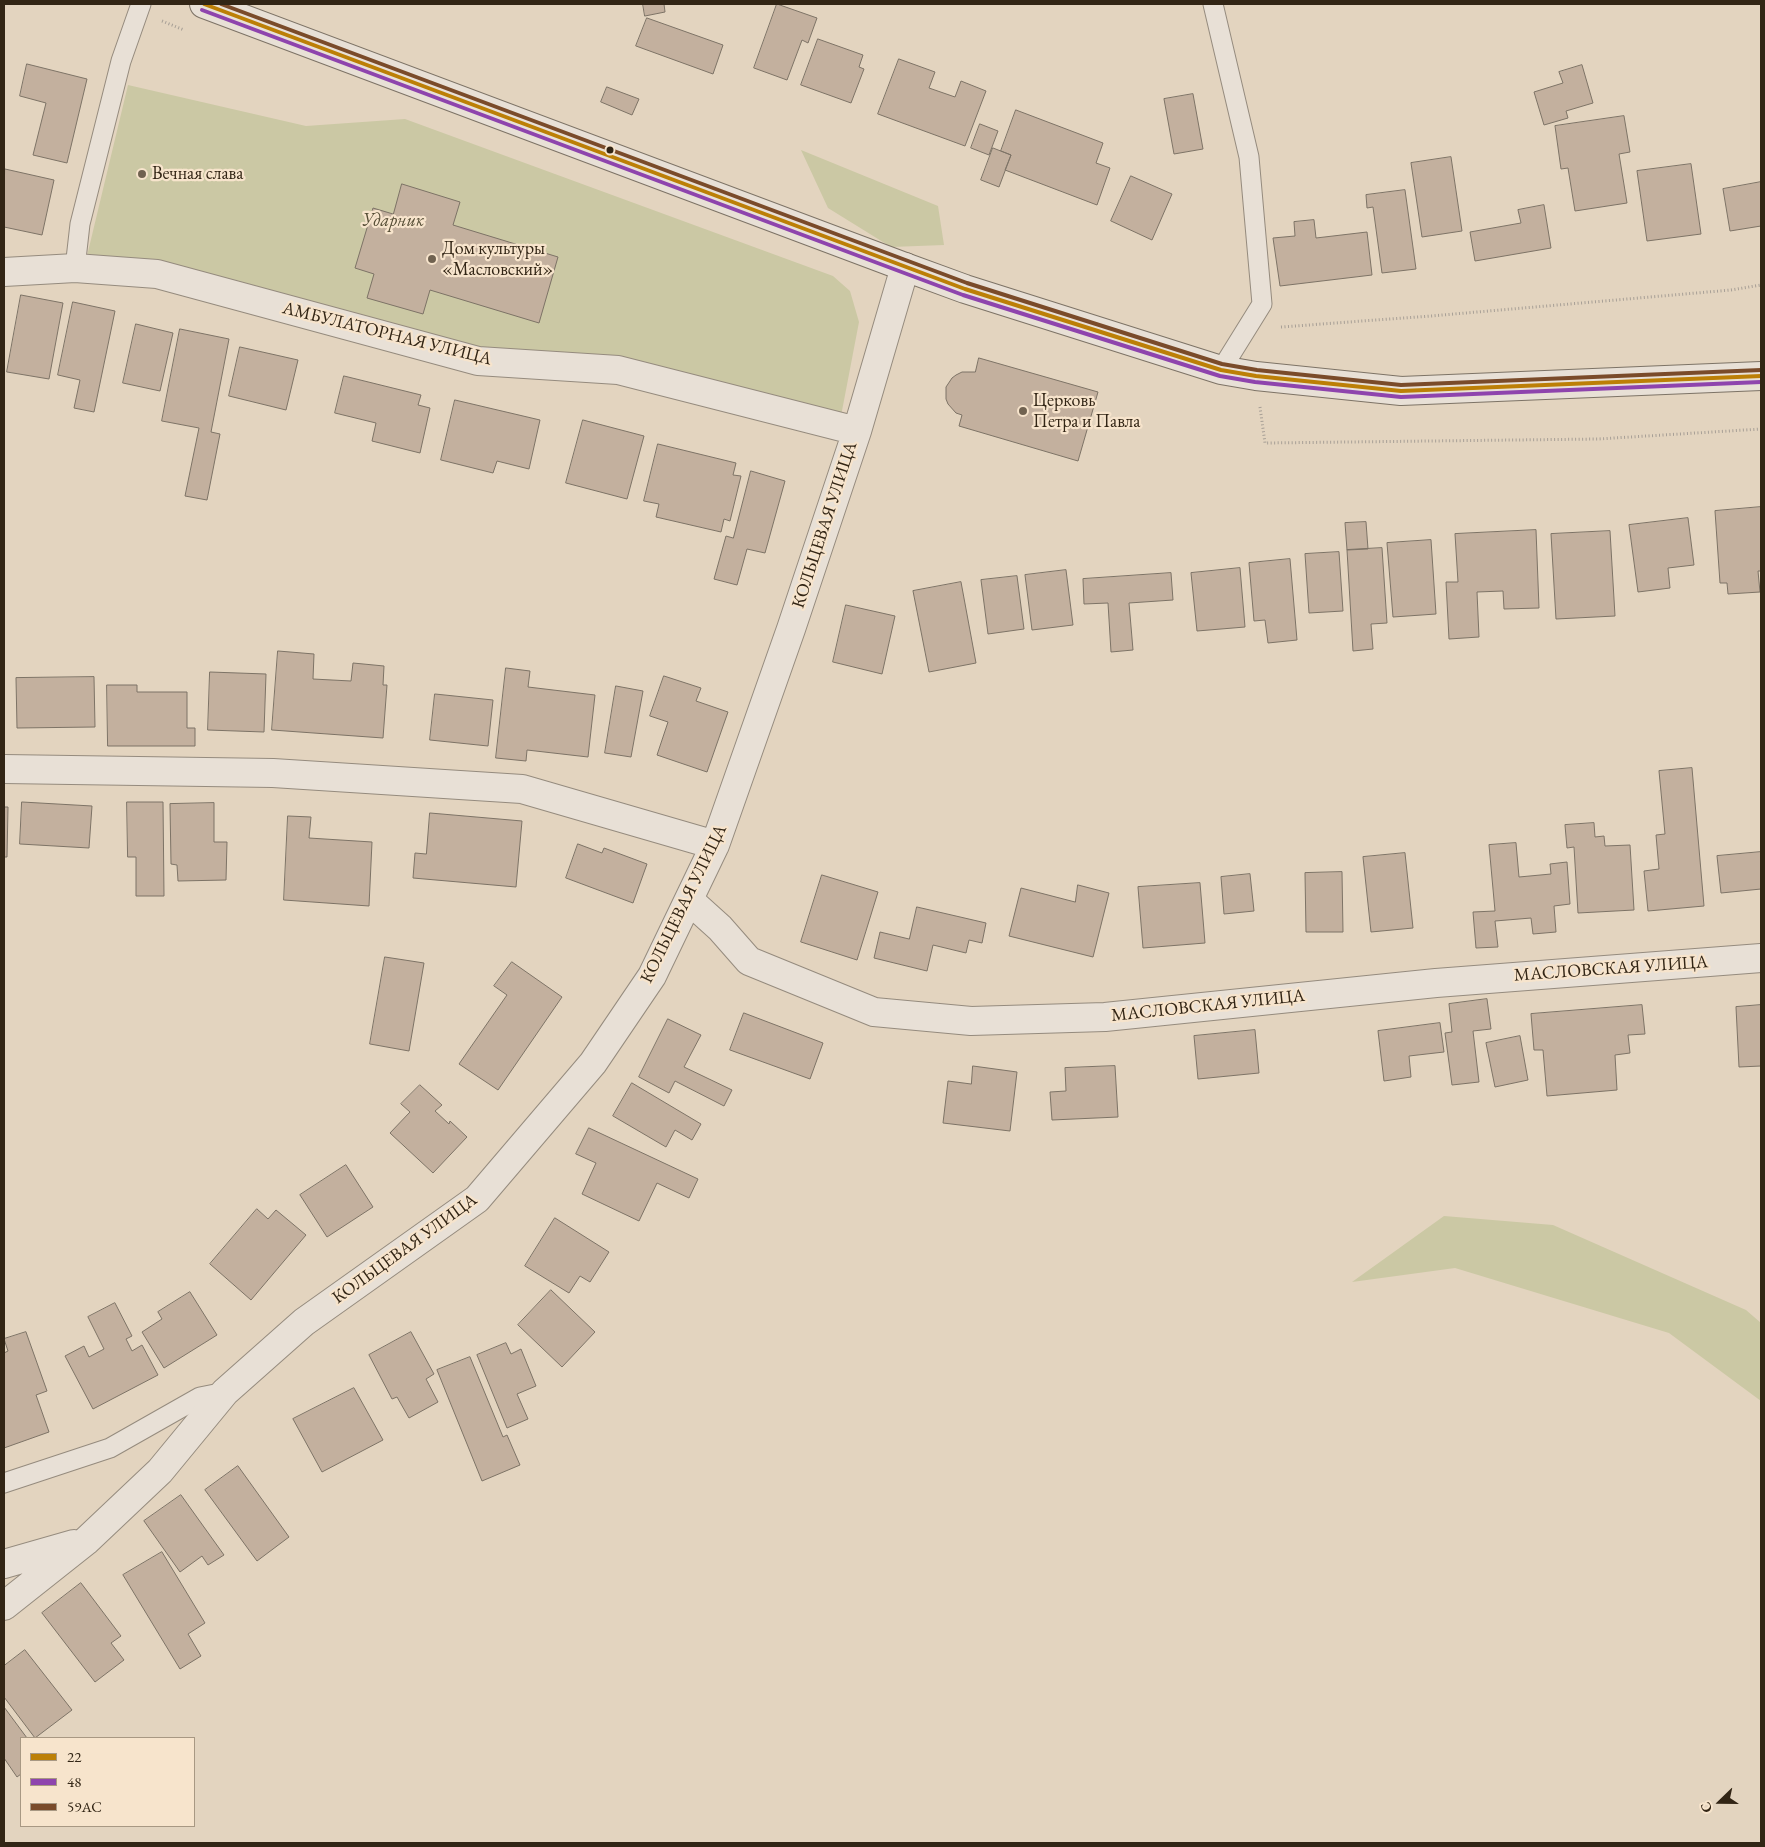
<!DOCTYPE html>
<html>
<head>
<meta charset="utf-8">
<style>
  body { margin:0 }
  #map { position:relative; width:1765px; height:1847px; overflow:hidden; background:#e3d4bf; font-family:"EB Garamond",serif }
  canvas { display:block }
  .frame { position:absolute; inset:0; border:5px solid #322515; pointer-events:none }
  .legend { position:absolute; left:20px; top:1737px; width:175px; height:90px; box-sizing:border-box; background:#f7e4cc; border:1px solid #a89883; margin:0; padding:6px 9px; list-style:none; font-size:15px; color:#322515 }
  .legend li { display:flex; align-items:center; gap:10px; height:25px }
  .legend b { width:25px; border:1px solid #a89883 }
  .north { position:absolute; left:1695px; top:1777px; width:50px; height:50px; -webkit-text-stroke:4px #f7e4cc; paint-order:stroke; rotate:248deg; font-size:14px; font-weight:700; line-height:20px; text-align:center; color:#322515 }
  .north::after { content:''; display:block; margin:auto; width:18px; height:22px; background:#322515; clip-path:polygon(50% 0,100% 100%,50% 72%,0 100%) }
</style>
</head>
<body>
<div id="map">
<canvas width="1765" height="1847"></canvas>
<div class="frame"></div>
<ul class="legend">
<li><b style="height:6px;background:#bc7f06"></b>22</li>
<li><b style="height:6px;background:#8e44ad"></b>48</li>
<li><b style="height:6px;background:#7a4b2a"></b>59АС</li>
</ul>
<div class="north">С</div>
</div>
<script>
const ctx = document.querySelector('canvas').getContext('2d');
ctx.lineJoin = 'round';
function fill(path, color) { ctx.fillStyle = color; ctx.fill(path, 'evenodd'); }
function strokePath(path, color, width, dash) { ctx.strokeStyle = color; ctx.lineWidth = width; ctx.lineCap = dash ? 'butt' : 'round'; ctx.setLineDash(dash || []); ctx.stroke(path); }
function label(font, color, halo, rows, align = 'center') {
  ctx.font = font + ' "EB Garamond",serif'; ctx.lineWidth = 4.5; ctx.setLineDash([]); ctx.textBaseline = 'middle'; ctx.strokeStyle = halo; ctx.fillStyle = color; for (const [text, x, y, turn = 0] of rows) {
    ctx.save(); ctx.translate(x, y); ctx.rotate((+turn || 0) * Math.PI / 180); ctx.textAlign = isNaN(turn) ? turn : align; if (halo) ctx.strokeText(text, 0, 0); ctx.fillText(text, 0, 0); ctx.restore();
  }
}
const green = new Path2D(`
  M128 85 306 126 405 119 833 276 850 291 859 322 841 416 486 350 87 256Z
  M801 150 938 206 944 245 891 247 828 208Z
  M1444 1216 1553 1225 1746 1310 1761 1323V1401L1669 1333 1455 1268 1352 1282Z`);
const building = new Path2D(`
  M643 4H664L665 12 645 16Z
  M777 4 817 18 808 43 802 40 787 80 754 68Z
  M647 18 723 45 713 74 636 46Z
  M818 39 863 55 859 67 864 69 851 103 801 85Z
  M899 59 935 72 929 88 955 97 961 81 986 91 965 146 878 114Z
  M27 64 87 79 67 163 33 155 46 103 20 96Z
  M1582 65 1593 103 1566 111 1568 118 1544 125 1534 92 1563 83 1559 72Z
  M607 87 639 99 632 115 601 102Z
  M1193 94 1203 149 1174 154 1164 99Z
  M1016 110 1103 143 1096 163 1110 168 1097 205 1005 170 1011 155 1001 151Z
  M1624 116 1630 152 1619 154 1627 203 1575 211 1568 168 1561 169 1555 126Z
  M980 124 998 131 989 155 971 148Z
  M993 148 1011 155 999 187 981 180Z
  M1451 157 1462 231 1422 237 1411 163Z
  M1691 164 1701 234 1647 241 1637 171Z
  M5 169 54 180 42 235 4 227Z
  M1131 176 1172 194 1152 240 1111 221Z
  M1761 182V226L1730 231 1723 189Z
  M402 184 460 202 453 225 558 257 539 323 430 290 423 314 367 298 374 274 355 268 373 208 393 214Z
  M1405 190 1416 269 1382 273 1373 207 1367 208 1366 195Z
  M1544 205 1551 248 1475 261 1470 232 1521 223 1518 210Z
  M1314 220 1316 238 1367 232 1372 275 1280 286 1273 238 1295 236 1294 222Z
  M21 295 63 303 49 379 7 372Z
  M73 302 115 311 94 412 74 408 80 380 58 375Z
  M136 324 173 333 160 391 123 383Z
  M180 329 229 339 211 432 220 434 207 500 185 496 199 428 162 421Z
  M240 347 298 360 286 410 229 396Z
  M979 358 1098 392 1078 461 959 426 962 415 956 413 948 404 946 399V387L952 378 956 375 962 372H975Z
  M344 376 421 395 418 405 430 408 420 453 372 441 376 423 335 413Z
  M455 400 540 420 529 469 497 461 493 473 441 460Z
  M583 420 644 436 627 499 566 483Z
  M658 444 736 463 733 475 741 476 730 521 724 519 721 532 656 517 659 504 644 501Z
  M751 471 785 481 765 553 747 549 737 585 714 579 726 536 733 538Z
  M1761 507V571H1758L1760 592 1728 594 1727 583H1720L1715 511Z
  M1688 518 1694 565 1668 568 1670 588 1638 592 1629 525Z
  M1366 522 1368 549 1347 550 1345 523Z
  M1536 530 1539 608 1504 609 1503 591 1477 592 1479 637 1449 639 1446 582H1458L1455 534Z
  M1610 531 1615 616 1556 619 1551 534Z
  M1431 540 1436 614 1393 617 1387 543Z
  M1382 548 1387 623 1371 624 1373 649 1353 651 1347 550Z
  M1339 552 1343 611 1309 613 1305 554Z
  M1290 559 1297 640 1268 643 1265 620 1254 621 1249 563Z
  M1240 568 1245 627 1197 631 1191 573Z
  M1066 570 1073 625 1032 630 1025 575Z
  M1171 573 1173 600 1129 603 1133 650 1111 652 1108 603 1084 604 1083 579Z
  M1017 576 1024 629 988 634 981 580Z
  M961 582 976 663 929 672 913 591Z
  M846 605 895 616 882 674 833 662Z
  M278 651 314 654 313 679 351 681 353 663 384 666 383 685H387L383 738 272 730Z
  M506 668 530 671 528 687 595 695 588 757 527 750 526 761 496 758Z
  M210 672 266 674 264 732 208 730Z
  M664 676 701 688 696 701 728 712 707 772 657 755 668 722 650 716Z
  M94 677 95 727 17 728 16 678Z
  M107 685H137V692H187V728H195V746H108Z
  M616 686 643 691 631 757 605 753Z
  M435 694 493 700 488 746 430 740Z
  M1692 768 1704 906 1648 911 1644 871 1659 869 1656 835 1665 834 1659 771Z
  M22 802 92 806 89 848 20 844Z
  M127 802H163L164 896H136V857H128Z
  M214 803V842H227L226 880 178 881 177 865 171 864 170 804Z
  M4 807H8L7 857H4Z
  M430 813 522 821 516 887 413 878 415 853 426 854Z
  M288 816 311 817 309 838 372 842 369 906 284 900Z
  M1594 823 1595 837 1604 836 1605 846 1630 845 1634 910 1578 913 1574 847 1567 848 1565 825Z
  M1516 843 1519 877 1551 874 1550 864 1567 862 1570 904 1554 906 1556 932 1533 934 1531 918 1495 921 1498 947 1476 948 1473 912 1495 911 1489 845Z
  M578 844 602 853 604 848 647 864 633 903 566 878Z
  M1761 852V889L1721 893 1717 856Z
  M1405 853 1413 928 1371 932 1363 857Z
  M1342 872 1343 932H1306L1305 873Z
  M1250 874 1254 911 1224 914 1221 877Z
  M822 875 878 892 857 960 801 942Z
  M1200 883 1205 943 1143 948 1138 887Z
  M1078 885 1109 893 1093 957 1009 936 1021 888 1075 902Z
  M917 907 986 923 982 943 969 940 966 953 933 945 927 971 874 958 880 932 909 939Z
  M385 957 424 963 409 1051 370 1044Z
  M512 962 562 997 498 1090 459 1064 507 995 494 986Z
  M1487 999 1491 1029 1473 1031 1479 1082 1452 1085 1445 1033 1452 1032 1449 1004Z
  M1642 1005 1645 1034 1628 1035 1630 1053 1615 1055 1617 1090 1547 1096 1543 1050H1534L1531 1014Z
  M1761 1005V1066L1739 1067 1736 1007Z
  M744 1013 823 1043 810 1079 730 1050Z
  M668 1019 701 1035 684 1067 732 1090 724 1106 675 1081 669 1093 639 1077Z
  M1440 1023 1444 1052 1409 1056 1411 1077 1384 1081 1378 1031Z
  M1255 1030 1259 1073 1198 1079 1194 1036Z
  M1520 1036 1528 1080 1495 1087 1486 1043Z
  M973 1066 1017 1072 1010 1131 943 1123 948 1081 971 1084Z
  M1115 1066 1118 1117 1052 1120 1050 1092 1066 1091 1065 1068Z
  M632 1083 701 1124 692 1140 675 1130 666 1147 613 1116Z
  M420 1085 442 1105 435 1111 449 1124 450 1121 467 1137 433 1173 390 1133 410 1112 401 1104Z
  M589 1128 698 1179 689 1198 657 1183 639 1221 582 1194 596 1163 576 1154Z
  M346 1165 373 1207 327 1237 300 1195Z
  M257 1209 268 1219 276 1210 306 1235 251 1300 210 1264Z
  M555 1218 609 1252 590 1282 580 1276 569 1293 525 1266Z
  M551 1290 595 1332 562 1367 518 1325Z
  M190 1292 217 1335 164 1368 142 1332 162 1319 158 1312Z
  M115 1303 132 1336 126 1339 132 1351 142 1345 158 1375 93 1409 65 1356 84 1346 89 1357 104 1349 88 1317Z
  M26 1332 47 1391 36 1395 49 1432 4 1448V1353L8 1351 4 1339Z
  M411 1332 434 1374 426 1379 438 1402 409 1418 397 1397 392 1399 369 1355Z
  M506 1343 511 1354 521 1349 536 1386 517 1394 528 1419 507 1428 477 1355Z
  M470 1357 503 1437 507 1435 520 1465 482 1481 437 1370Z
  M354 1388 383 1440 322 1472 293 1419Z
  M238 1466 289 1537 257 1561 205 1490Z
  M181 1495 224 1555 208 1565 202 1556 180 1572 144 1521Z
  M162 1552 205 1623 188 1634 201 1656 180 1669 123 1575Z
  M81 1583 121 1636 111 1643 124 1660 95 1682 42 1613Z
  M25 1650 72 1710 35 1738 4 1697V1666Z
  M4 1707 27 1738H21V1774L17 1777 4 1758Z`);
const path = new Path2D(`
  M162 21 184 30
  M1281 327 1431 316 1731 290 1761 285
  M1260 407 1265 443 1598 439 1761 429`);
const service = new Path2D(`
  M1213 4 1249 157 1262 304 1221 370
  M75 268 80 224 121 61 141 4
  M4 1483 110 1448 200 1397 225 1392`);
const minor = new Path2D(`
  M4 272 75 268 157 274 478 361 618 370 857 431
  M4 769 273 773 522 789 715 845
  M689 900 720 928 749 961 874 1012 971 1021 1105 1017 1436 983 1761 958
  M4 1564 74 1544
  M4 1606 86 1541 160 1471 225 1392 304 1322 477 1199 593 1063 652 976 715 845 791 629 857 431 905 267`);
const secondary = new Path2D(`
  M204 4 905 267 965 289 1221 370 1256 376 1401 391 1761 376`);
const bus1 = new Path2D(`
  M204 4 965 289 1221 370 1256 376 1401 391 1761 376`);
const bus2 = new Path2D(`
  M202 10 963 295 1220 376 1255 382 1401 397 1761 382`);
const bus3 = new Path2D(`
  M221 4 967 283 1222 364 1257 370 1401 385 1761 370`);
const markers = [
  [610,150,4.5,"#322515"],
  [142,174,5,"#706250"],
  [432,259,5,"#706250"],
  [1023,411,5,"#706250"]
];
const poiNames = [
  ["Вечная слава",152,174],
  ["Дом культуры",442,249],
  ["«Масловский»",442,270],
  ["Церковь",1033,401],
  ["Петра и Павла",1033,422]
];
const parkNames = [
  ["Ударник",393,221]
];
const streetNames = [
  ["АМБУЛАТОРНАЯ УЛИЦА",387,334,14],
  ["КОЛЬЦЕВАЯ УЛИЦА",825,525,-72],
  ["КОЛЬЦЕВАЯ УЛИЦА",684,904,-64],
  ["МАСЛОВСКАЯ УЛИЦА",1611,969,-4],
  ["МАСЛОВСКАЯ УЛИЦА",1208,1006,-6],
  ["КОЛЬЦЕВАЯ УЛИЦА",405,1249,-36]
];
fill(green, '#cbc8a4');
fill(building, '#c3b09e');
strokePath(building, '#7d7366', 1);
strokePath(service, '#958b7e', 21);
strokePath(minor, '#958b7e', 30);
strokePath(secondary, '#7d7366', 30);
strokePath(path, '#a79f96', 3, [1, 2.5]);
strokePath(service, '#e8e0d6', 19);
strokePath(minor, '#e8e0d6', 28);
strokePath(secondary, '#e8e0d6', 28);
strokePath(bus1, '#bc7f06', 4);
strokePath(bus2, '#8e44ad', 4);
strokePath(bus3, '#7a4b2a', 4);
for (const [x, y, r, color] of markers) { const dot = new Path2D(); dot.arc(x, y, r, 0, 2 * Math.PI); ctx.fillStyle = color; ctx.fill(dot); strokePath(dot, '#f7e4cc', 2); }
label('18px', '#322515', '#f7e4cc', poiNames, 'left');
label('italic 18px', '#534b33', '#f7e4cc', parkNames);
label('18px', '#322515', '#f7e4cc', streetNames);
</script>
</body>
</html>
